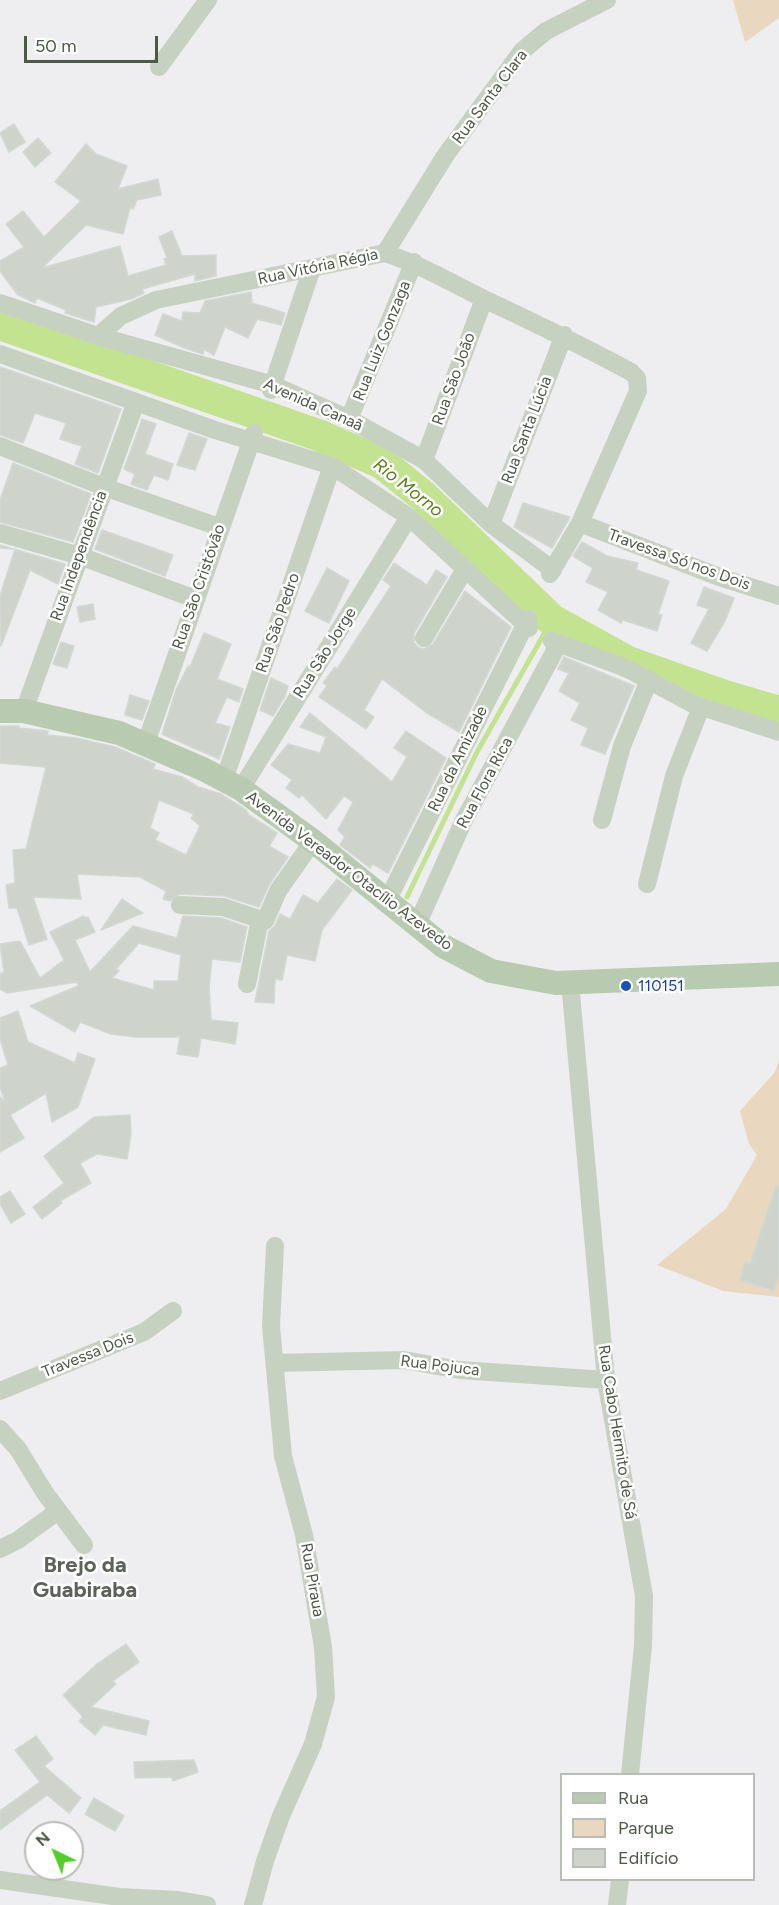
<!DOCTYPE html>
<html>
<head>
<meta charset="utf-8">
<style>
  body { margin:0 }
  #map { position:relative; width:779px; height:1905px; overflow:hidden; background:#eeedf0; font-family:Figtree,sans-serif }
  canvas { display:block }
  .legend { position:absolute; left:560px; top:1773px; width:195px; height:108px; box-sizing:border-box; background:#fff; border:2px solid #b8bdb5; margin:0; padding:8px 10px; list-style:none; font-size:18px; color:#4d5947 }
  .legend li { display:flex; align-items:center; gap:12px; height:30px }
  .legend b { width:30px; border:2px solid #b8bdb5 }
  .north { position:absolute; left:24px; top:1821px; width:60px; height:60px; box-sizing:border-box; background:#fff; border:2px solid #b8bdb5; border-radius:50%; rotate:317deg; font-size:16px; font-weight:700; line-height:24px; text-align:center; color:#4d5947 }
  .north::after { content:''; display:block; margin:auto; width:21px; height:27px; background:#53cd29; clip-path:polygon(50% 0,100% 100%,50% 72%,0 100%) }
  .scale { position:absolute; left:24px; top:36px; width:134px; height:27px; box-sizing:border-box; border:3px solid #4d5947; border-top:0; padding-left:8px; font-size:18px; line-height:21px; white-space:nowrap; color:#4d5947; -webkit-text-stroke:4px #fff; paint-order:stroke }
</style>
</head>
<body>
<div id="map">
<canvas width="779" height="1905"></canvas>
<ul class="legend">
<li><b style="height:8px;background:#b8caaf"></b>Rua</li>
<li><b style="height:16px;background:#ead7bf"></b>Parque</li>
<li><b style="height:16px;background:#ced4cc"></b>Edifício</li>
</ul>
<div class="north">N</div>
<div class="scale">50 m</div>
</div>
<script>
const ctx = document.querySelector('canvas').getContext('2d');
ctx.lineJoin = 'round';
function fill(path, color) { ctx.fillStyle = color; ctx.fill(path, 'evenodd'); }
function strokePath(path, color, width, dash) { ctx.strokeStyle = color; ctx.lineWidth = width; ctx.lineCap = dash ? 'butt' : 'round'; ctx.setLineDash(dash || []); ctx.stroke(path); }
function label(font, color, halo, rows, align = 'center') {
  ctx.font = font + ' Figtree,sans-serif'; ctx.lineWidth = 5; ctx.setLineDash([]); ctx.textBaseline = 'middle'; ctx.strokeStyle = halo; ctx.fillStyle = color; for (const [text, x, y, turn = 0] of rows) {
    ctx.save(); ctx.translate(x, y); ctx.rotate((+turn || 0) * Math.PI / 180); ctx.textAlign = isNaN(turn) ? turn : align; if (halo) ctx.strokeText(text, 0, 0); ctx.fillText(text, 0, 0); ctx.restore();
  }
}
const green = new Path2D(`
  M733 0H779V18L745 42Z
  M779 1060V1297L723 1291 657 1265 726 1209 757 1155 749 1144 740 1111 775 1072Z`);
const stream = new Path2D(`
  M407 897 477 752 552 620`);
const river = new Path2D(`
  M0 324 318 435 382 463 423 496 552 620 628 662 725 696 779 712`);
const building = new Path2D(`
  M14 124 25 142 9 152 0 133Z
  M38 138 51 153 35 167 23 152Z
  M86 144 96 154 127 166 118 189 158 179 161 195 137 200 133 209 130 208 123 234 86 225 42 268 120 246 128 276 166 265 164 259 167 258 159 237 172 231 182 256 216 255V276L195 281V274L142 289 144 293 131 299 96 307 94 322 65 313 66 310 37 298 35 303 17 294 0 271V261L24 247 6 224 23 211 44 237 81 201 55 182Z
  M251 292 252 303 285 313 281 325 257 319 248 338 225 327 214 355 204 349 203 354 187 349 155 335 163 314 182 321 183 312 200 313 205 301Z
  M0 367 121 409 98 473 75 464 82 446 60 439 66 423 35 413 23 443 0 435Z
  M142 419 156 424 145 454 173 464 168 480 154 475 147 490 131 484 135 474 124 469Z
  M189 433 207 439 195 470 177 465Z
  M13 463 91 494 73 542 0 522V500Z
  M523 503 570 517 552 548 514 527Z
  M102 530 173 555 165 576 95 549Z
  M582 542 607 556 638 563 636 570 669 581 658 614 662 615 657 631 623 620 621 623 598 610 608 592 586 582 593 568 573 556Z
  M0 545 65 564 58 584 30 570 1 646 0 596 15 549 0 548Z
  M394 563 427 585 436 570 447 577 414 633V643L419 648 424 649 433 644 465 591 511 627 459 732 427 713 382 679 364 710 374 717 366 729 319 697 327 686 323 683 335 667 337 669 391 586 383 580Z
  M327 568 349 581 329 623 305 611Z
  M704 587 734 598 725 621 707 651 691 643 709 609 697 605Z
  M93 604 95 619 80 622 77 607Z
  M204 633 231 644 217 679 243 689 239 702 227 697 215 723 230 727 219 759 162 734 176 690 188 666 190 667Z
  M61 642 74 646 67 668 53 664Z
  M564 657 634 686 605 754 581 745 588 728 571 720 580 703 559 691 569 673 558 669Z
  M271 678 288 686 285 696 273 716 260 710Z
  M130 695 149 701 142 720 125 715Z
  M310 713 392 782 407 757 394 748 406 731 446 758 388 873 373 864 370 868 340 845 345 837 338 830 353 802 344 796 326 819 302 795 299 798 286 788 292 780 271 765 288 744 320 753 326 737 300 727Z
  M0 726H19V728L48 731 47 735 76 738 115 747 155 764 153 769 182 777 198 787 221 794 246 810 249 815 277 833 269 846 288 857 269 885 259 907 224 896 180 894 170 901 163 899 166 891 140 877 77 874 81 899 33 897 47 939 29 945 17 908H9L6 885 15 883 13 850 26 849 46 767 0 763ZM159 800 194 814 191 818 200 826 186 855 155 840 159 833 150 828Z
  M337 879 352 890 322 930 315 961 287 955 282 980 275 979 274 1003 255 1002 269 931 275 926 280 914 290 919 303 895 318 903Z
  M122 899 143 913 101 930Z
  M84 916V918L88 917 95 932 75 940 90 972 133 926 177 938 183 916 221 918 247 927 240 962 212 959 209 987 211 1020 238 1023 235 1044 201 1038 198 1057 177 1054 180 1037H135L111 1034 80 1022 75 1032 30 1006 78 986 77 982 7 993 0 989V973H4L0 944 20 941 40 978 64 960 50 932ZM139 943 181 955 178 981H154V990L112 978 119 971 116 969Z
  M18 1011 28 1042 75 1063 78 1053 95 1059 78 1107 52 1122 46 1093 10 1115 24 1138 0 1152V1097L5 1101 0 1087V1068L8 1065 0 1039V1018Z
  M130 1115 131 1134 127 1159 97 1154 80 1163 91 1183 60 1201 62 1203 42 1219 33 1207 64 1183 44 1156 94 1117Z
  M776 1186H779V1276L774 1291 740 1280 745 1262 750 1264Z
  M10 1191 25 1214 11 1223 0 1204V1197Z
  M126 1644 139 1662 113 1681 116 1684 91 1707 149 1721 146 1735 103 1725 95 1735 79 1721 83 1717 63 1695 97 1664Z
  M36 1736 53 1759 44 1766 81 1798 69 1813 47 1795 0 1830V1811L40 1782 15 1750Z
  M194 1760 198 1772 173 1781 172 1777 135 1778 134 1762Z
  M94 1798 124 1816 115 1831 85 1814Z`);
const minor = new Path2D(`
  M159 67 208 0
  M385 253 445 156 522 51 546 31 607 0
  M0 303 98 336 273 385 349 419 424 460 491 524 553 570
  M98 336 121 316 156 300 385 253C421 265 452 283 486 300 535 323 583 346 631 372L637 378 638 391 580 523 550 574
  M0 354 215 430 332 466 409 517 529 628
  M271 390 312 268
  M349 419 414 262
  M0 446 104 487 219 527
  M424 460 484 299
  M580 523 722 578 779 596
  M491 524 564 335
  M0 533 80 556 195 599
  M424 638 465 569
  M552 641 626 668 693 704 779 732
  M24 711 136 402
  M146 743 254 433
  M224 780 332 466
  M241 789 409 517
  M602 820 622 746 649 680
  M647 884 674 776 701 707
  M388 899 528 619
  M180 905 223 907 265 921 278 891 313 841
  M417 925 463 822 559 643
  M570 982 606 1380 644 1596 643 1646 630 1774
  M247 984 260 919
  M275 1363 404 1360 460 1370 606 1380
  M0 1391 144 1332 173 1311
  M0 1429 18 1449 45 1493 84 1545
  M0 1549 18 1540 58 1511
  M0 1880 119 1897 178 1900 207 1905
  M253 1905 265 1861 281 1816 313 1744 326 1697 323 1647 304 1535 283 1456 271 1326 275 1246
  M617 1905 620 1880`);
const major = new Path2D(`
  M0 711H24L119 733 203 769 241 789 313 841 443 946 491 971 556 983 779 974`);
const markers = [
  [626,986,6,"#1a4fb4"]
];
const streetNames = [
  ["Rua Santa Clara",490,97,-53],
  ["Rua Vitória Régia",318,267,-12],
  ["Rua Luiz Gonzaga",382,341,-68],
  ["Rua São João",454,379,-70],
  ["Avenida Canaã",313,405,24],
  ["Rua Santa Lúcia",527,430,-69],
  ["Rua Independência",79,556,-70],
  ["Travessa Só nos Dois",679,560,20],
  ["Rua São Cristóvão",199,587,-71],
  ["Rua São Pedro",278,623,-71],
  ["Rua São Jorge",325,653,-58],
  ["Rua da Amizade",458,759,-64],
  ["Rua Flora Rica",485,783,-62],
  ["Avenida Vereador Otacílio Azevedo",349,871,37],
  ["Travessa Dois",88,1355,-22],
  ["Rua Pojuca",440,1366,7],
  ["Rua Cabo Hermito de Sá",617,1432,81],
  ["Rua Piraua",312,1580,80]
];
const transitNames = [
  ["110151",638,986]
];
const waterNames = [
  ["Rio Morno",408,488,38]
];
const districtNames = [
  ["Brejo da",85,1566],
  ["Guabiraba",85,1591]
];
fill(green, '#ead7bf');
strokePath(stream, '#c3e390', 5);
strokePath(river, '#c3e390', 32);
fill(building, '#ced4cc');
strokePath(building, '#d2d8d2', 1.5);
strokePath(minor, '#c7d1c2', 18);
strokePath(major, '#b8caaf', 24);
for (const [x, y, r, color] of markers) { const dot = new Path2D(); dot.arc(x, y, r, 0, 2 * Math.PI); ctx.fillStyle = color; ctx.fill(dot); strokePath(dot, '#fff', 2); }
label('16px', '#4d5947', '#fff', streetNames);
label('16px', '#164399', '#fff', transitNames, 'left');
label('italic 18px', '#577f17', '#fff', waterNames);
label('bold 22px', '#5c615a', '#fff', districtNames);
</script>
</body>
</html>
